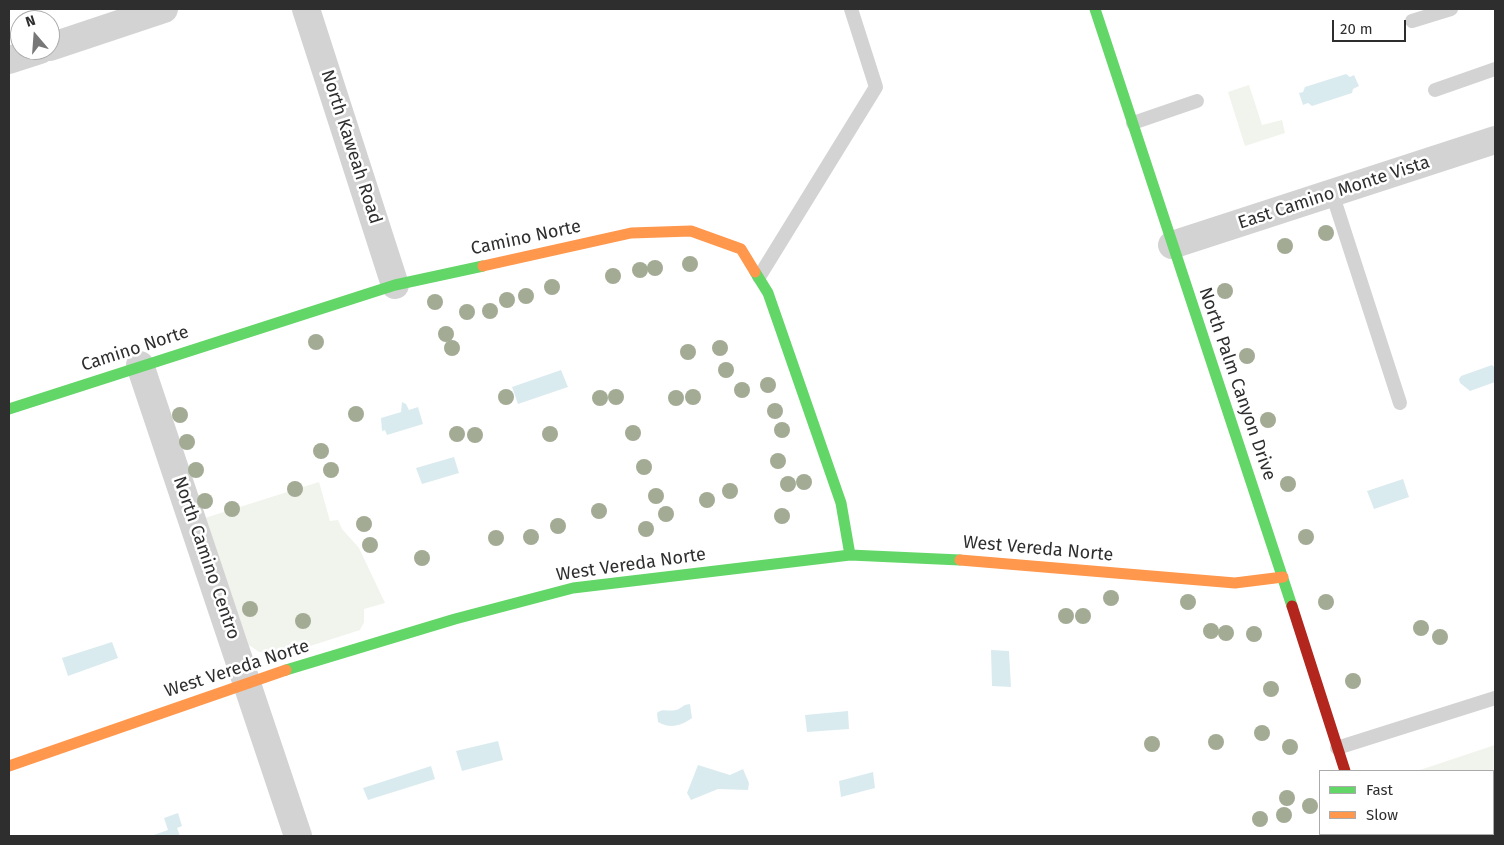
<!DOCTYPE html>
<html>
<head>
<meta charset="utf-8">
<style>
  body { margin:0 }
  #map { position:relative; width:1504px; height:845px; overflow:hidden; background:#fff; font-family:"Fira Sans",sans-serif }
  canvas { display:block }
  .frame { position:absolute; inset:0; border:10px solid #2e2e2e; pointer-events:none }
  .legend { position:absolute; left:1319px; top:770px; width:175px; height:65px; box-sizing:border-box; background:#fff; border:1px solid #ababab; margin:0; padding:6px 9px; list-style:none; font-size:15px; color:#2e2e2e }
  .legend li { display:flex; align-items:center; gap:10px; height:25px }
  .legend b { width:25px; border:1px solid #ababab }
  .north { position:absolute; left:10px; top:10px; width:50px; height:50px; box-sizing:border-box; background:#fff; border:1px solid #ababab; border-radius:50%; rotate:342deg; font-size:14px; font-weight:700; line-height:20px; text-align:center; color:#2e2e2e }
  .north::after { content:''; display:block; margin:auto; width:18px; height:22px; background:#777; clip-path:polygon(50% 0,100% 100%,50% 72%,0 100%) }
  .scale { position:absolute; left:1332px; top:20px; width:74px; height:22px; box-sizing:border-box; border:2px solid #2e2e2e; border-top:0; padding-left:6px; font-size:15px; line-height:18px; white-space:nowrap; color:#2e2e2e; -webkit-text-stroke:4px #fff; paint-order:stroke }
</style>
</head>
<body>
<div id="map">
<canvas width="1504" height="845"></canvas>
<div class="frame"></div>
<ul class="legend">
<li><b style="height:6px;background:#63d668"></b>Fast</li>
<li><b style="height:6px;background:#ff974d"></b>Slow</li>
</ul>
<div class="north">N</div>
<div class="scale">20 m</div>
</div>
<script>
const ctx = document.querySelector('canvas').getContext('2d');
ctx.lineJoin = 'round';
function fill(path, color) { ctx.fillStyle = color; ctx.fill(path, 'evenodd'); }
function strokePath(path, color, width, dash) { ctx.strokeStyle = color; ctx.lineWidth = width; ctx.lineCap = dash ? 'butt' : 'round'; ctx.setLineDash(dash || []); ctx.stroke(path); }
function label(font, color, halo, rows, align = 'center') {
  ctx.font = font + ' "Fira Sans",sans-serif'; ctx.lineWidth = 5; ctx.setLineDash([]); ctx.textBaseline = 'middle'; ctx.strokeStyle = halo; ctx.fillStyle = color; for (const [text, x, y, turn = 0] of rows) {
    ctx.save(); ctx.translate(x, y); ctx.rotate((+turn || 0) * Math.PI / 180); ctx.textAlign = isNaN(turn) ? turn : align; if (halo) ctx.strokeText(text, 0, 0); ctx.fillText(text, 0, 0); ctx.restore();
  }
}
const green = new Path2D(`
  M1249 85 1262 125 1282 120 1285 133 1245 146 1228 92Z
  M319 482 330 521 338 520 342 529 359 548 385 603 364 609V622L360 630 285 654 259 652 249 645 205 518Z
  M1495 745V836H1419L1418 834H1493V771H1417Z`);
const water = new Path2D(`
  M1346 74 1350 77 1354 75 1359 86 1353 89 1352 93 1312 106 1308 103 1303 105 1299 93 1303 92 1305 87Z
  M1492 365 1495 368V382L1470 391 1460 383 1459 379 1461 376Z
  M561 370 568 387 518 404 512 387Z
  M402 402 406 404 409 410 418 407 423 424 387 435 385 430 382 431 381 418 401 412Z
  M454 457 459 473 422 484 416 468Z
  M1403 479 1409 497 1374 509 1367 491Z
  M112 642 118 658 68 676 62 658Z
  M991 650 1009 651 1011 687 992 686Z
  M690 704 692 718C681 726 670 729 658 722L657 713C663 708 668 712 676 710 683 708 681 705 690 704Z
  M848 711 849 729 807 732 805 715Z
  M498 741 503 760 462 771 456 751Z
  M698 765 730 775 743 769 749 783 748 790 718 789 691 800 687 793Z
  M431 766 435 779 368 800 363 788Z
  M873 772 875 788 841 797 839 781Z
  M178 813 182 826 177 828 180 836H151L168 830 164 818Z`);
const lane = new Path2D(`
  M1412 21 1451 9
  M1435 90 1495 69
  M1133 123 1197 101
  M1332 193 1400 403
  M759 277 876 87 851 9
  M1337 748 1495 698`);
const street = new Path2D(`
  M306 9 395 285
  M50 47 164 9
  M9 60 40 50
  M1172 245 1495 140
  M140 365 298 836`);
const fast = new Path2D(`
  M1095 9 1292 606
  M755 272 768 293 841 503 850 555
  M9 409 395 285 483 266
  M286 670 455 619 573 588 850 555 960 560`);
const slow = new Path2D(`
  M483 266 631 233 691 231 741 249 755 272
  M960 560 1235 583 1283 577
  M9 766 286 670
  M1365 834 1366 836`);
const jam = new Path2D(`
  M1292 606 1345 771`);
const trees = [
  [1326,233],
  [1285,246],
  [690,264],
  [655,268],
  [640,270],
  [613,276],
  [552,287],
  [1225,291],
  [526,296],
  [507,300],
  [435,302],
  [490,311],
  [467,312],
  [446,334],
  [316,342],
  [452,348],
  [720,348],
  [688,352],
  [1247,356],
  [726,370],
  [768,385],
  [742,390],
  [506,397],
  [616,397],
  [693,397],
  [600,398],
  [676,398],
  [775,411],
  [356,414],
  [180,415],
  [1268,420],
  [782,430],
  [633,433],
  [457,434],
  [550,434],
  [475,435],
  [187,442],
  [321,451],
  [778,461],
  [644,467],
  [196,470],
  [331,470],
  [804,482],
  [788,484],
  [1288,484],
  [295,489],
  [730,491],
  [656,496],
  [707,500],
  [205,501],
  [232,509],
  [599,511],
  [666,514],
  [782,516],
  [364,524],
  [558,526],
  [646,529],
  [531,537],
  [1306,537],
  [496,538],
  [370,545],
  [422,558],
  [1111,598],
  [1188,602],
  [1326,602],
  [250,609],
  [1066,616],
  [1083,616],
  [303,621],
  [1421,628],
  [1211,631],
  [1226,633],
  [1254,634],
  [1440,637],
  [1353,681],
  [1271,689],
  [1262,733],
  [1216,742],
  [1152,744],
  [1290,747],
  [1287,798],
  [1310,806],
  [1284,815],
  [1260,819]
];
const streetNames = [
  ["North Kaweah Road",351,147,72],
  ["East Camino Monte Vista",1334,193,-18],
  ["Camino Norte",526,238,-12],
  ["Camino Norte",135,349,-18],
  ["North Palm Canyon Drive",1237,384,71],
  ["West Vereda Norte",1038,549,5],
  ["North Camino Centro",206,558,71],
  ["West Vereda Norte",631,565,-8],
  ["West Vereda Norte",237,669,-18]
];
fill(green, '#f1f4ec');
fill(water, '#daebf0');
strokePath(lane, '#d3d3d3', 14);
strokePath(street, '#d3d3d3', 28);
strokePath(fast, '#63d668', 11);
strokePath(slow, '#ff974d', 11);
strokePath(jam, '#b3261e', 11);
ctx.fillStyle = '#a3ab95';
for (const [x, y] of trees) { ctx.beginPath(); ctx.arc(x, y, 8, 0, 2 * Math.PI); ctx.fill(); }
label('18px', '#2e2e2e', '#fff', streetNames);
</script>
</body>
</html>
